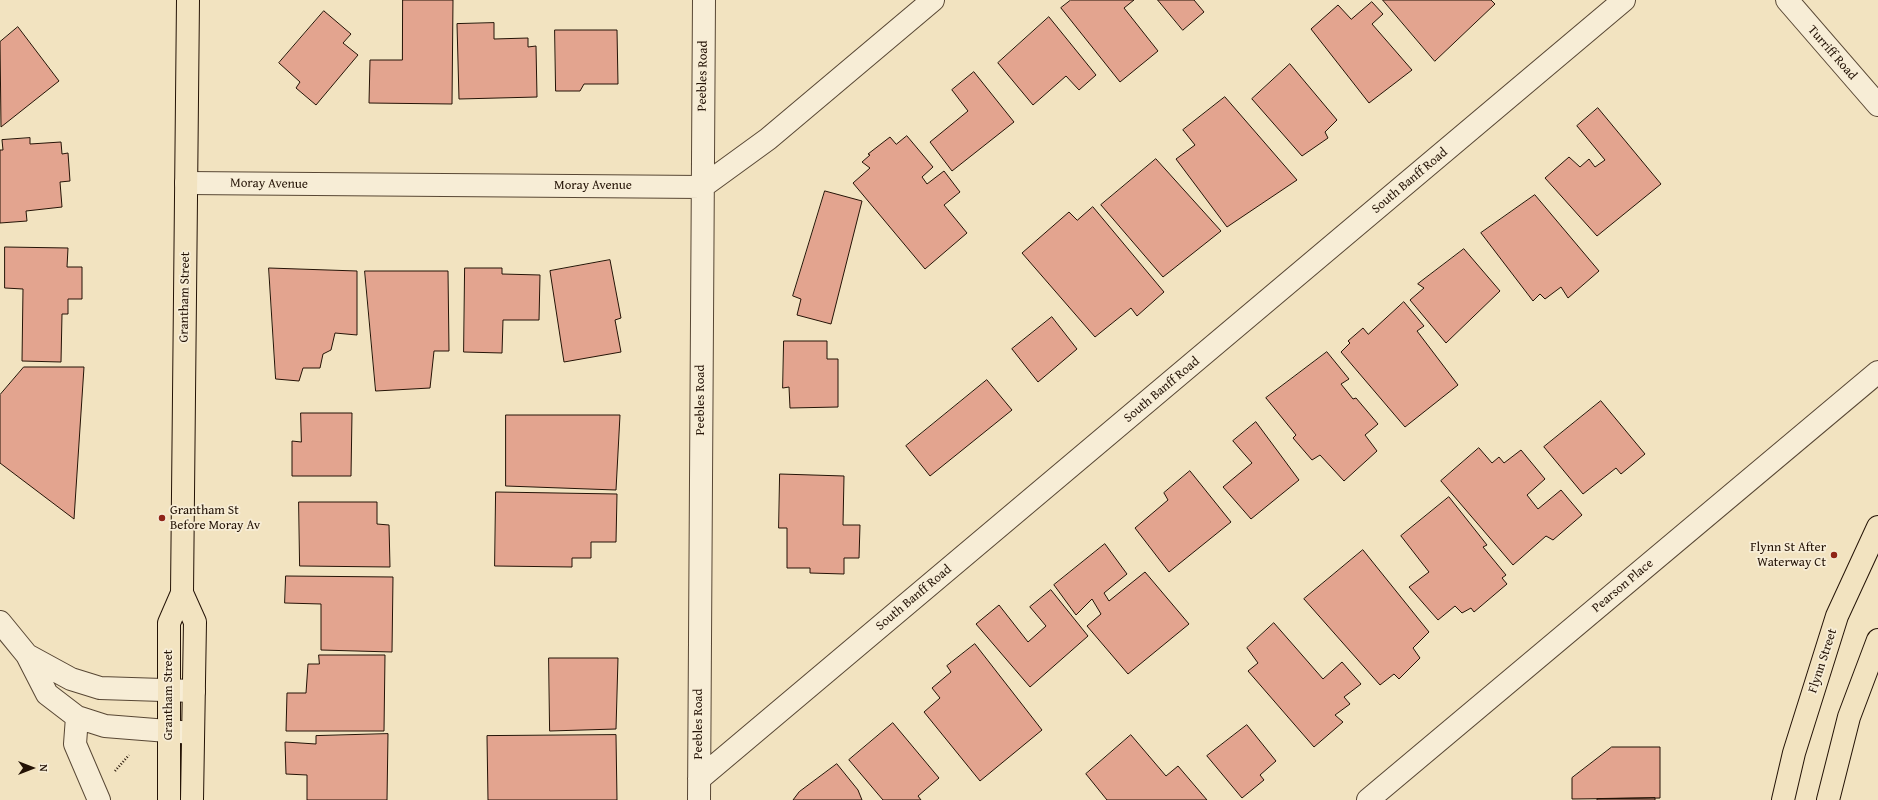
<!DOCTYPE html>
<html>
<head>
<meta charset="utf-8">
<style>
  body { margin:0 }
  #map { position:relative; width:1878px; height:800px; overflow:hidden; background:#f2e3c0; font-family:"Gentium Book Plus",serif }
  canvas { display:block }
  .north { position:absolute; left:12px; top:748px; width:40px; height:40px; -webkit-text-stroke:3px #f7edd6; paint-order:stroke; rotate:90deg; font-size:11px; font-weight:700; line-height:16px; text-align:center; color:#241306 }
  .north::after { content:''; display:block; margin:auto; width:14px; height:18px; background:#241306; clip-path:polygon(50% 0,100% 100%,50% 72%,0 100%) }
</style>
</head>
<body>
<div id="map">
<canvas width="1878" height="800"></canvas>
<div class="north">N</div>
</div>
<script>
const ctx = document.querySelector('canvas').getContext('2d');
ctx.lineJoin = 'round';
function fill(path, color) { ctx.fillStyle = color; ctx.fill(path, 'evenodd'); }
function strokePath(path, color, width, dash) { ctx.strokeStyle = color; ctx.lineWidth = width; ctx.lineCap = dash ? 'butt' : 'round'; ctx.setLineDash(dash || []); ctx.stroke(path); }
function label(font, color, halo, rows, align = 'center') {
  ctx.font = font + ' "Gentium Book Plus",serif'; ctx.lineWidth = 3.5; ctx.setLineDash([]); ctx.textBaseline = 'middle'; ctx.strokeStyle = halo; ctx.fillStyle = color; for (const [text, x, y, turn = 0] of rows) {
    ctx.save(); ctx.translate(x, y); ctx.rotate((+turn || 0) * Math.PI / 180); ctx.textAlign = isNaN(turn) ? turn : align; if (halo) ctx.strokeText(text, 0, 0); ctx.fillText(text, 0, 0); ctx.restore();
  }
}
const building = new Path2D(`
  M403 0H453L452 104 369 103 370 60H402Z
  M1071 0H1134L1124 8 1158 51 1120 82 1061 8Z
  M1158 0H1194L1204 12 1183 30Z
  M1383 0H1491L1495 4 1435 61Z
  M1372 2 1383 14 1372 24 1412 70 1369 103 1311 29 1338 5 1351 19Z
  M324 11 351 34 343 43 358 55 316 105 296 88 300 82 279 63Z
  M1049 17 1096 75 1079 90 1066 76 1033 105 998 63Z
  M494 23V39L528 38V47L536 46 537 97 459 99 457 24Z
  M18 27 59 81 1 127 0 42Z
  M555 30H617L618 84H584L580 91H556Z
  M1290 64 1337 120 1325 132 1328 138 1302 156 1252 99Z
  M974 72 1014 122 952 171 930 142 968 111 952 90Z
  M1225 97 1297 180 1227 227 1176 159 1195 145 1183 130Z
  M1598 108 1661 184 1597 236 1545 178 1569 157 1580 167 1589 159 1595 167 1605 160 1577 126Z
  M907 136 933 167 922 177 927 184 944 171 960 192 944 205 967 233 925 269 853 183 870 168 862 162 870 155 868 154 890 137 896 144Z
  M30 138V144L61 142 62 154 68 153 70 181 60 182 62 207 26 211 27 221 0 223V150H3L2 140Z
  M1156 159 1221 231 1163 277 1101 205Z
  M825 191 862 201 831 324 797 315 801 299 793 296Z
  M1535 195 1599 271 1568 298 1561 287 1545 299 1540 294 1533 301 1481 233Z
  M1093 207 1164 292 1137 316 1131 308 1095 337 1022 253 1069 212 1077 220Z
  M5 247 68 248 67 267H82V299H68V314H62L61 362 22 361 23 289 5 288Z
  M1464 249 1500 291 1446 343 1410 300 1424 288 1418 284Z
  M610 260 621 318 615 320 621 352 564 362 550 271Z
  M269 268 357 271V335L335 333 331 350 323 354 320 368H303L299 381 276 379Z
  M465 268H502V274L540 275 539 320H503L502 353 464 352Z
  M365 271H448L449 351H434L430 388 376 391Z
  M1404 302 1424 326 1417 331 1458 385 1405 427 1341 352 1350 343 1348 341 1363 328 1368 334Z
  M1052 317 1077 349 1038 382 1012 349Z
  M784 341H827V359H838V407L790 408 789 387 783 388Z
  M1327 352 1349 379 1341 384 1353 399 1356 398 1378 424 1365 435 1377 451 1344 481 1320 455 1312 460 1293 438 1296 435 1266 398Z
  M24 367H84L74 519 0 463V395Z
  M987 380 1012 410 930 476 906 446Z
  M1601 401 1645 454 1621 474 1616 468 1583 494 1544 447Z
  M301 413H352L351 476H292V441L301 442Z
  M506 415H620L616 490 506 486Z
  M1256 422 1299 480 1251 519 1223 487 1252 463 1233 441Z
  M1479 448 1492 463 1499 457 1504 463 1521 450 1545 479 1527 495 1538 509 1561 490 1582 515 1553 540 1546 536 1513 565 1441 481Z
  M1190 471 1231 522 1169 572 1135 528 1168 500 1164 493Z
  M780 474 844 476 843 525H860L859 558H844V574L810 573V568H787V528H779Z
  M496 492 617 494 616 542H591V558H572V567L495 566Z
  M1449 497 1487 545 1483 547 1506 575 1502 578 1507 584 1474 612 1471 608 1462 613 1455 606 1438 620 1409 587 1429 572 1401 536Z
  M299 502H377V524L389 525 390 567 300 566Z
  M1105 544 1127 574 1104 593 1109 601 1145 572 1189 624 1128 674 1087 626 1101 614 1092 599 1076 615 1054 585Z
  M1363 550 1429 632 1413 648 1420 658 1399 679 1394 674 1380 685 1304 599Z
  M286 576 393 577 392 652 321 650V604L285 603Z
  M1051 590 1088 636 1030 687 976 624 999 605 1028 642 1046 626 1030 607Z
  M1274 623 1323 679 1342 662 1361 684 1344 697 1350 704 1335 715 1343 722 1314 747 1248 671 1258 663 1247 648Z
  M975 644 1042 730 980 781 924 712 940 698 932 688 951 672 947 666Z
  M319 655H385L384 731H286L287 693H306L308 664H319Z
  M549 658H618L616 729 550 731Z
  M893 723 939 778 918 796 921 800H883L849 760Z
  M1247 725 1276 761 1260 775 1264 780 1242 798 1207 756Z
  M388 734 387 800H307V775L286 774 285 742 316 744V736Z
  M616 735 617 800H488L487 736Z
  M1131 735 1166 776 1178 766 1207 800H1107L1086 774Z
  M1612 747H1660V798L1572 799V778Z
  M837 764 858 790 862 800H793L799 792Z
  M1655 798V800H1597V799Z`);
const path = new Path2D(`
  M115 771 129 755`);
const street = new Path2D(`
  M1787 0 1878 105
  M186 183 702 187 768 139 933 0
  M0 622 27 655 47 694 77 717 105 726 193 733
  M27 655 71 679 100 688 194 691
  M77 717 75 744 99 800
  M699 779 1624 0
  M699 800 704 0
  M1368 800 1878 372`);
const primary = new Path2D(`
  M182 593 195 622 192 800
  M169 800V623L182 593 188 0
  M1783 800 1794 753 1837 616 1878 527
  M1828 800 1849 717 1878 640`);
const markers = [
  [162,518,4,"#8f2418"],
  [1834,555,4,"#8f2418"]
];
const streetNames = [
  ["Turriff Road",1832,53,49],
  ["Peebles Road",703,76,-89],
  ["South Banff Road",1410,181,-40],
  ["Moray Avenue",269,184,1],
  ["Moray Avenue",593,186],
  ["Grantham Street",185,297,-89],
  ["South Banff Road",1162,390,-40],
  ["Peebles Road",701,400,-90],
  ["Pearson Place",1623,586,-40],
  ["South Banff Road",914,598,-40],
  ["Flynn Street",1823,661,-72],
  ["Grantham Street",169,695,-90],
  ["Peebles Road",699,724,-90]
];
const poiNames = [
  ["Grantham St",170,511],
  ["Before Moray Av",170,526],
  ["Flynn St After",1826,548,"right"],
  ["Waterway Ct",1826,563,"right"]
];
fill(building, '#e3a48f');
strokePath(building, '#241306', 1);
strokePath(street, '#584734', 24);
strokePath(primary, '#241306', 24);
strokePath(path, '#241306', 2.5, [1, 2]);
strokePath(street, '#f7edd6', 22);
strokePath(primary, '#f2e3c0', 22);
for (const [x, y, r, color] of markers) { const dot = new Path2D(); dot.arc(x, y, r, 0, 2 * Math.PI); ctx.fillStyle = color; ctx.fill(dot); strokePath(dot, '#f7edd6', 1.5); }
label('13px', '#241306', '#f7edd6', streetNames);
label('13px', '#241306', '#f7edd6', poiNames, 'left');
</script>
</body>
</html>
